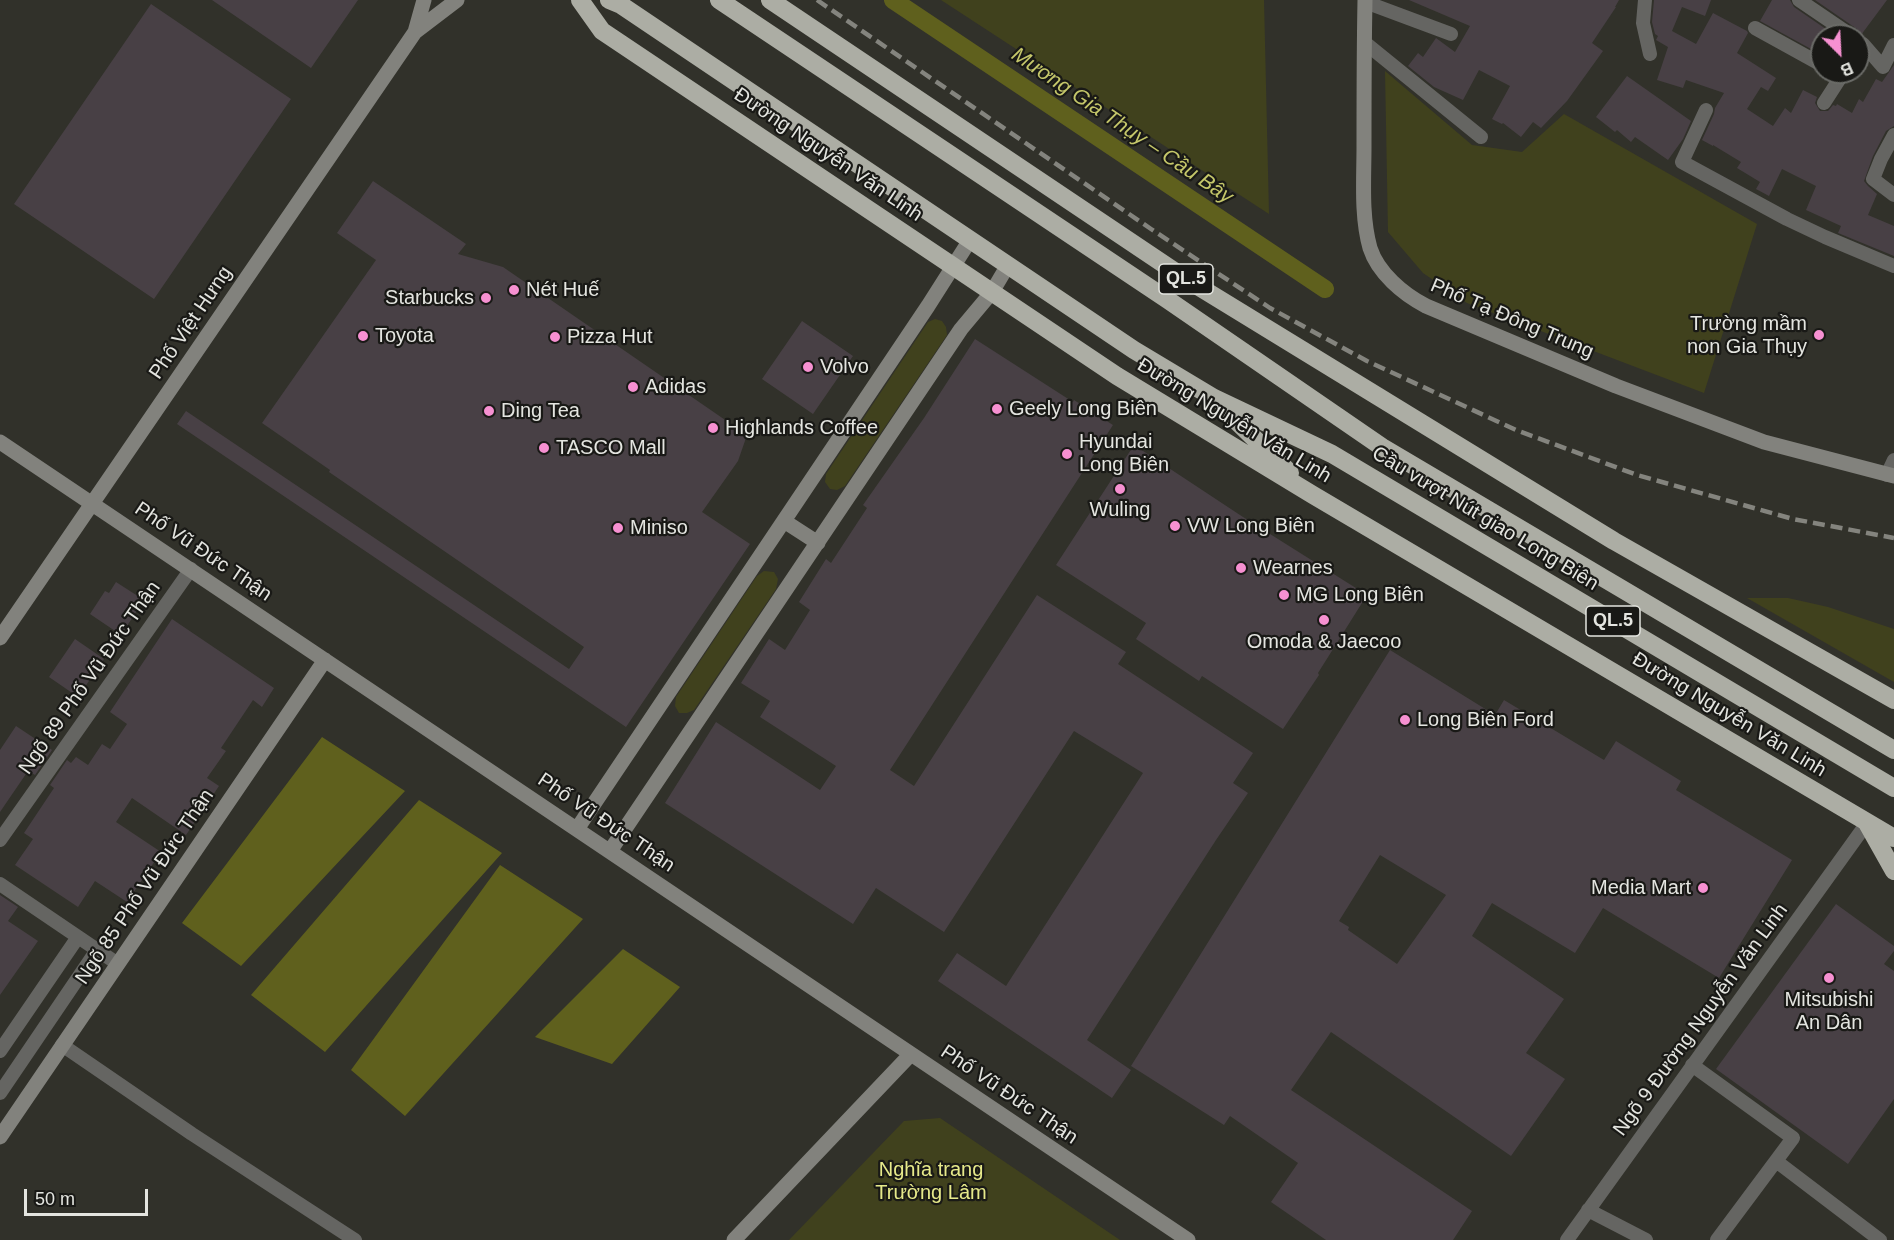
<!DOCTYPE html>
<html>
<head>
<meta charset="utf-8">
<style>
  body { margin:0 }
  #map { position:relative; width:1894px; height:1240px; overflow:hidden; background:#31312a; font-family:Helvetica,sans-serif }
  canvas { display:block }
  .north { position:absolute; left:1810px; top:24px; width:60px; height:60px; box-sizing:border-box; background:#191916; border:2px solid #6a6b67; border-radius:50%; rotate:156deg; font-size:16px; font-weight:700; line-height:24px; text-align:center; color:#e4e5e0 }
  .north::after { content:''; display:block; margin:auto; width:21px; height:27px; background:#f690d1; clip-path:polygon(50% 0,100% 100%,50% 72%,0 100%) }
  .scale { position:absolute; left:24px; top:1189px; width:124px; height:27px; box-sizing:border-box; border:3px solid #e4e5e0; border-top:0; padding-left:8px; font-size:18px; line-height:21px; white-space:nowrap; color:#e4e5e0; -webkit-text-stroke:4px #191916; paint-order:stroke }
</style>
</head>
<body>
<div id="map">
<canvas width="1894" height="1240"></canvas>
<div class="north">B</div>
<div class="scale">50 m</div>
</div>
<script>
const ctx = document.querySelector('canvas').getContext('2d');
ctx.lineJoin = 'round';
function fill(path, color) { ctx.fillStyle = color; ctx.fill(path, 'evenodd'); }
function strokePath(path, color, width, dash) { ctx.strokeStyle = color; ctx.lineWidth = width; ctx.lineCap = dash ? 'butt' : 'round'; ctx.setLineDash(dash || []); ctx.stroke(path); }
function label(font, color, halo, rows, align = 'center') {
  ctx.font = font + ' Helvetica,sans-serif'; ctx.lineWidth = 4.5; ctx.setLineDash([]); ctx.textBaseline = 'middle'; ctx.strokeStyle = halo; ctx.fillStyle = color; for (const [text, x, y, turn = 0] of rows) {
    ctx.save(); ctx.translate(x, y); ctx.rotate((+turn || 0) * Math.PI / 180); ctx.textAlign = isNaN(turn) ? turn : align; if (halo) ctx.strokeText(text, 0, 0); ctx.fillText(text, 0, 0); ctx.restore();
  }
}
const green = new Path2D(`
  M941 0H1264L1269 214Z
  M1385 71 1472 145 1522 152 1564 114 1757 224 1704 393 1467 303 1423 273 1388 232Z
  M935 319 942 321 946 327 947 335 845 486 837 490 830 489 825 482 826 474 928 322Z
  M764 571 774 572 778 579 776 589 694 710 687 713H679L675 706 676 697 757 576Z
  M1747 598H1788L1828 607 1894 629V682Z
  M940 1118 1120 1240H789L904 1121Z`);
const water = new Path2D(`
  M322 737 405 791 241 966 182 923Z
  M419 800 502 853 325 1052 251 995Z
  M500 865 583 919 405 1116 351 1070Z
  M623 949 680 987 612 1064 535 1037Z`);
const canal = new Path2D(`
  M893 0 1325 289`);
const building = new Path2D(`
  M212 0H358L311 68Z
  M1409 0H1619L1615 7H1616L1592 43 1603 51 1567 101 1541 128 1533 122 1521 137 1503 123 1502 124 1492 119 1510 86 1479 70 1463 100 1434 87 1408 66 1418 53 1423 57 1436 38 1455 52 1470 26Z
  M1654 0H1711L1705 16 1682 7 1672 31 1696 44 1713 13 1747 31 1748 33 1737 53 1776 78 1768 91 1761 87 1747 109 1773 126 1785 108 1791 113 1803 90 1817 97 1815 103 1820 111H1828L1833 105 1836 106 1837 104 1852 113 1859 99 1863 102 1876 79 1882 82 1894 65V126L1886 131 1873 156 1864 181 1868 186 1877 194 1868 215 1894 226V256L1838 233 1841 226 1806 210 1816 186 1782 169 1769 196 1756 189 1760 182 1737 168 1741 162 1713 145V146L1702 140 1714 114 1715 108 1724 93 1686 80 1683 88 1657 80 1668 47 1656 40 1658 36 1655 34 1652 22Z
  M1772 0H1790L1794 7 1836 36H1822V55L1760 21Z
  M1815 0H1887L1861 35 1857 29Z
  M151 4 291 99 154 299 14 204Z
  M1627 76 1691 121 1683 139 1668 160 1635 137 1631 142 1617 130 1615 132 1596 117Z
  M373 181 466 244 458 254 503 267 747 435 738 461 702 512 750 544 626 727 177 424 186 411 569 669 584 647 329 472 330 470 262 423 376 260 337 233Z
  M802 321 853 356 813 414 762 379Z
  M975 339 1073 402 1074 400 1113 425 890 770 914 786 1037 595 1126 652 1118 664 1253 753 1233 783 1248 793 1216 840 1087 1040 1131 1070 1112 1098 938 981 957 953 1006 986 1143 773 1074 731 944 932 876 888 853 924 665 803 716 722 820 790 836 766 760 717 770 701 741 683 769 639 785 650 810 610 799 602 826 559 831 563 867 508 863 505 924 418Z
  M1134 445 1243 517 1367 595 1318 673 1319 675 1283 729 1202 676 1199 681 1136 639 1146 623 1056 565Z
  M116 582 144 600 121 635 90 614 105 591 109 593Z
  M172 619 274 688 262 707 253 700 221 748 226 751 207 778 219 786 186 835 132 798 116 822 161 852 127 902 95 881 78 907 15 865 33 839 24 833 54 788 50 785 67 760 71 763 76 757 88 765 102 744 110 749 127 724 110 712Z
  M75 639 104 659 78 697 49 677Z
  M1390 650 1495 715 1504 700 1604 760 1616 741 1681 781 1676 790 1792 860 1719 978 1603 908 1575 953 1492 903 1472 936 1564 999 1526 1053 1565 1079 1511 1156 1331 1032 1291 1090 1472 1211 1453 1240H1326L1271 1202 1298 1163 1230 1116 1224 1125 1131 1066ZM1380 855 1446 895 1397 964 1348 930 1349 927 1339 921Z
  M16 726 52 750 35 775 28 771 0 812V750Z
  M0 895 18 907 8 921 38 941 0 995Z
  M1836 904 1894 946V951L1884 964 1894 971V1099L1848 1164 1716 1069Z`);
const street = new Path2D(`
  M1645 0 1643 23 1650 54
  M1799 0 1852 36
  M1365 2 1451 34
  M1755 28 1822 65
  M1364 42 1481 137
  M1863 44 1883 67 1894 45
  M1824 103 1844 72
  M1706 110 1682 162 1787 219 1825 237 1894 266
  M1894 135 1881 159 1873 179 1894 195
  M1887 475 1894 460
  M0 840 191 569
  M0 884 118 964
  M62 1045 192 1134 355 1240
  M0 1051 78 937
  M1692 1065 1793 1138 1717 1240
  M0 1093 97 950
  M1776 1161 1880 1240
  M1588 1210 1646 1240
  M1567 1240 1867 823`);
const secondary = new Path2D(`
  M1365 0C1364 49 1364 98 1364 147 1364 179 1361 216 1370 248 1378 273 1403 294 1426 306L1616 386 1764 442 1894 476
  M415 32 457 0
  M0 442 1188 1240
  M784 521 818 543
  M0 638 415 32 424 0
  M577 829 928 306 970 240
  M610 851 961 329 992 292 1008 265
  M0 1137 325 660
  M734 1240 911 1054`);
const highway = new Path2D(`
  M580 0 602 31 1117 376 1313 495 1894 838
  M609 0 621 5 1134 350 1214 398 1332 454 1894 788
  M719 0 1168 300 1382 447 1894 750
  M770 0 1183 277 1614 541 1894 700
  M1224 409 1290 473
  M1867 823 1894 871`);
const rail = new Path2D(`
  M817 0 1151 229 1270 308 1367 361 1516 430 1637 475 1793 519 1894 538`);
const markers = [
  [514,290,6,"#f690d1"],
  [486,298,6,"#f690d1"],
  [1819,335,6,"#f690d1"],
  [363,336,6,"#f690d1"],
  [555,337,6,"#f690d1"],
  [808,367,6,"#f690d1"],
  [633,387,6,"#f690d1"],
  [997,409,6,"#f690d1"],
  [489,411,6,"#f690d1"],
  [713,428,6,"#f690d1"],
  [544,448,6,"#f690d1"],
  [1067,454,6,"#f690d1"],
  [1120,489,6,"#f690d1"],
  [1175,526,6,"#f690d1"],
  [618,528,6,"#f690d1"],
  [1241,568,6,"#f690d1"],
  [1284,595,6,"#f690d1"],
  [1324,620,6,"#f690d1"],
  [1405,720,6,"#f690d1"],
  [1703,888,6,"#f690d1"],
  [1829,978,6,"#f690d1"]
];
const shields = [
  [1186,279,54],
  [1613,621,54]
];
const shieldNames = [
  ["QL.5",1186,279],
  ["QL.5",1613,621]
];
const streetNames = [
  ["Đường Nguyễn Văn Linh",828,155,34],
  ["Phố Tạ Đông Trung",1512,319,23],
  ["Phố Việt Hưng",191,323,-56],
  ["Đường Nguyễn Văn Linh",1234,421,31],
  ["Cầu vượt Nút giao Long Biên",1485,519,31],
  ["Phố Vũ Đức Thận",203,552,34],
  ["Ngõ 89 Phố Vũ Đức Thận",90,678,-55],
  ["Đường Nguyễn Văn Linh",1729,715,31],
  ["Phố Vũ Đức Thận",606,823,34],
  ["Ngõ 85 Phố Vũ Đức Thận",145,887,-56],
  ["Ngõ 9 Đường Nguyễn Văn Linh",1701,1020,-54],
  ["Phố Vũ Đức Thận",1009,1095,34]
];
const poiNames = [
  ["Nét Huế",526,290],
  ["Starbucks",474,298,"right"],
  ["Trường mầm",1807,324,"right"],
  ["non Gia Thụy",1807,347,"right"],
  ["Toyota",375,336],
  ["Pizza Hut",567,337],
  ["Volvo",820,367],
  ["Adidas",645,387],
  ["Geely Long Biên",1009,409],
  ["Ding Tea",501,411],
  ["Highlands Coffee",725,428],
  ["Hyundai",1079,442],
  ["Long Biên",1079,465],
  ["TASCO Mall",556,448],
  ["Wuling",1120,510,"center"],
  ["VW Long Biên",1187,526],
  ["Miniso",630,528],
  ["Wearnes",1253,568],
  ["MG Long Biên",1296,595],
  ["Omoda & Jaecoo",1324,642,"center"],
  ["Long Biên Ford",1417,720],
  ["Media Mart",1691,888,"right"],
  ["Mitsubishi",1829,1000,"center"],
  ["An Dân",1829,1023,"center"]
];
const parkNames = [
  ["Nghĩa trang",931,1170],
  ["Trường Lâm",931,1193]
];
const waterNames = [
  ["Mương Gia Thụy – Cầu Bây",1122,126,34]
];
fill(green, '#40411d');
fill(water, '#5f601d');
strokePath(canal, '#5f601d', 18);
fill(building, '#484045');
strokePath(street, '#656562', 14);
strokePath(secondary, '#82827d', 15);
strokePath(highway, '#acada4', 18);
strokePath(rail, '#84847e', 4.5, [12, 6]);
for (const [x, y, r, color] of markers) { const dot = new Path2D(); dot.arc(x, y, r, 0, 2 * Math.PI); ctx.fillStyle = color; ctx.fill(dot); strokePath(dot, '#191916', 2); }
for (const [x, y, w] of shields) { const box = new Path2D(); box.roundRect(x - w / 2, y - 15, w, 30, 4.5); ctx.fillStyle = '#191916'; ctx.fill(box); strokePath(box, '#e4e5e0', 1.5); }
label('bold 18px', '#e4e5e0', null, shieldNames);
label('20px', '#e4e5e0', '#191916', streetNames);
label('20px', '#e4e5e0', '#191916', poiNames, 'left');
label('20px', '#e6e98a', '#191916', parkNames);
label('italic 21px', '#c5c76a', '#191916', waterNames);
</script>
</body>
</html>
